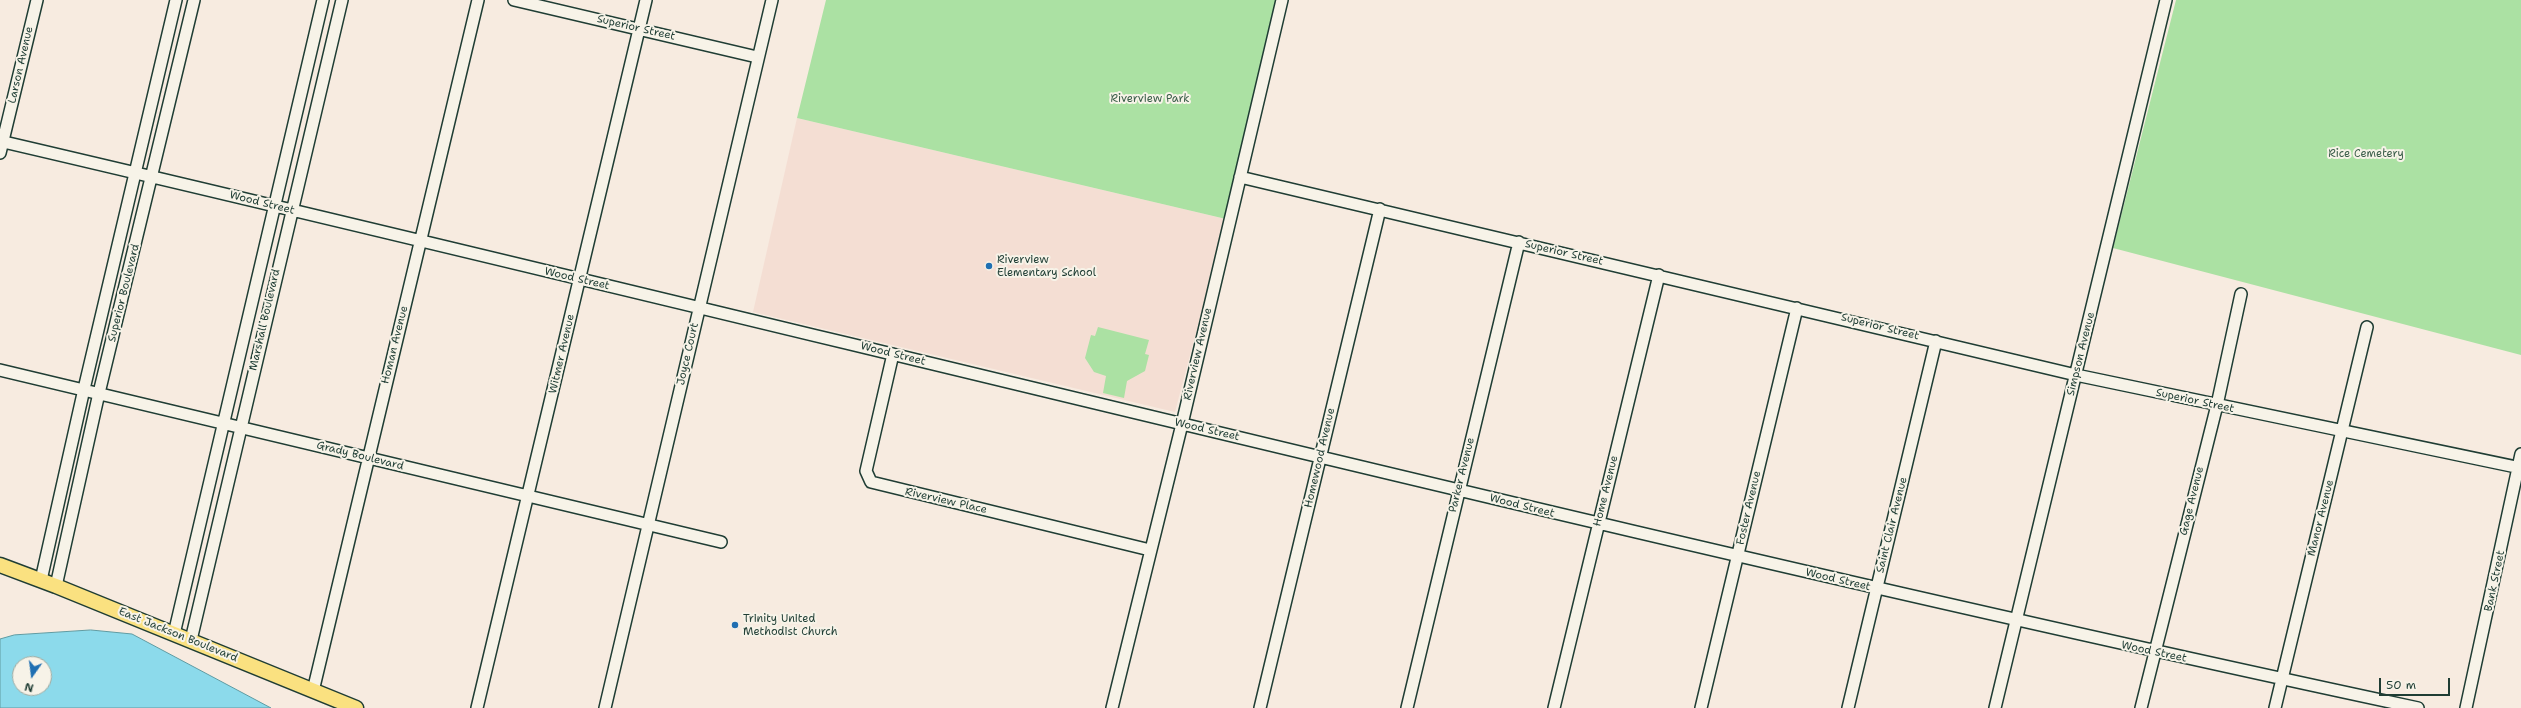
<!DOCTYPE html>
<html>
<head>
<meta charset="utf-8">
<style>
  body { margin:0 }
  #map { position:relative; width:2521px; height:708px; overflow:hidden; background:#f7ebe0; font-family:"Shantell Sans",sans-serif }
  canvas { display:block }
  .north { position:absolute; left:12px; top:656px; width:40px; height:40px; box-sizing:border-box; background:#f7f3e8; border:1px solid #a1aaa0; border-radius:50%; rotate:194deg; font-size:11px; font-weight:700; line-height:16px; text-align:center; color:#1f3d34 }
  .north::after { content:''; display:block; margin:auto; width:14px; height:18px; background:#1f6fb2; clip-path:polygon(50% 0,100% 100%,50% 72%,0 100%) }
  .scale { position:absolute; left:2379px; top:678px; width:71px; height:18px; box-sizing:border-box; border:2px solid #1f3d34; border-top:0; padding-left:5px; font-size:12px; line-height:14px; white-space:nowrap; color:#1f3d34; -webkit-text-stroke:3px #f7f3e8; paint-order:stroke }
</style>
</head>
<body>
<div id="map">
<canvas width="2521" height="708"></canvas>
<div class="north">N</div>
<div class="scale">50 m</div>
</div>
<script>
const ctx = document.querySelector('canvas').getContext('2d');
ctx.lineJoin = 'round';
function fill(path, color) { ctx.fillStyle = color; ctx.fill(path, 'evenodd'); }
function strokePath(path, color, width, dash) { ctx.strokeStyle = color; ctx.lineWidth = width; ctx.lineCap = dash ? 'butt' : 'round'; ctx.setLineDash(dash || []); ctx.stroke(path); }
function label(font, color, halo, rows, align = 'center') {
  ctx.font = font + ' "Shantell Sans",sans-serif'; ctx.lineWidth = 4; ctx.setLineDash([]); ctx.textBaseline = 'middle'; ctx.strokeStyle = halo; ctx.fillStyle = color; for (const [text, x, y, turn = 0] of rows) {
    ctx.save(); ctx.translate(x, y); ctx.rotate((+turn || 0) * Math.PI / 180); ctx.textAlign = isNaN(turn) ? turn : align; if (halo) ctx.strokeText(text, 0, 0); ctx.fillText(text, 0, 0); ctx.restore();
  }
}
const built = new Path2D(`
  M797 118 1226 219 1175 412 753 312Z`);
const green = new Path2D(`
  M826 0H1277L1226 219 797 118Z
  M2176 0H2521V355L2113 248Z
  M1098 327 1149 340 1145 354 1149 355 1145 371 1127 381 1124 398 1103 393 1106 376 1094 372 1085 358 1091 335 1095 336Z`);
const water = new Path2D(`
  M91 630 132 634 271 708H0V639L14 635ZM20 664H44V688H20Z`);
const minor = new Path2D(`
  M514 0 757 57
  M0 141C806 329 1608 535 2418 708
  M0 153 37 0
  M1240 177 2076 375 2521 468
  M893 354 866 471 871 482 1150 550
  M0 370 721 542
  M41 580 84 389 176 0
  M56 586 99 393 194 0
  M174 634 323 0
  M191 640 342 0
  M313 691 478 0
  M477 708 646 0
  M605 708 772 0
  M1112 708 1182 424 1282 0
  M1260 708 1380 209
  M1407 708 1519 242
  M1554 708 1659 275
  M1701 708 1797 308
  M1848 708 1936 341
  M1995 708 2166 0
  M2141 708 2217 405 2241 294
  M2275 708 2367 327
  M2466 708 2521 454`);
const major = new Path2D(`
  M0 565 56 586 356 708`);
const markers = [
  [989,266,4,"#1f6fb2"],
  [735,625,4,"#1f6fb2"]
];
const streetNames = [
  ["Superior Street",636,28,13],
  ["Larson Avenue",21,65,-77],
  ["Wood Street",262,203,14],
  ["Superior Street",1564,253,13],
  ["Wood Street",577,279,13],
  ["Superior Boulevard",124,293,-76],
  ["Marshall Boulevard",265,320,-77],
  ["Superior Street",1880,327,14],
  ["Homan Avenue",395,345,-76],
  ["Witmer Avenue",562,354,-77],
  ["Joyce Court",688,354,-77],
  ["Wood Street",893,354,14],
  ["Riverview Avenue",1198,354,-77],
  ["Simpson Avenue",2081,354,-76],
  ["Superior Street",2195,401,12],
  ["Wood Street",1207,430,13],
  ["Grady Boulevard",360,456,14],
  ["Homewood Avenue",1320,458,-77],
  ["Parker Avenue",1462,475,-76],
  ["Home Avenue",1606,491,-76],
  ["Riverview Place",946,501,13],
  ["Gage Avenue",2192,501,-76],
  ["Wood Street",1522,506,14],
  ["Foster Avenue",1749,508,-77],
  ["Manor Avenue",2321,518,-76],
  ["Saint Clair Avenue",1892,525,-76],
  ["Wood Street",1838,580,13],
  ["Bank Street",2495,581,-78],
  ["East Jackson Boulevard",178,635,22],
  ["Wood Street",2154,652,12]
];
const parkNames = [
  ["Riverview Park",1150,99],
  ["Rice Cemetery",2366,154]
];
const poiNames = [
  ["Riverview",997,260],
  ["Elementary School",997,273],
  ["Trinity United",743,619],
  ["Methodist Church",743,632]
];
fill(built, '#f4ded3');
fill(green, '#abe1a3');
fill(water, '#8cdaeb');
strokePath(water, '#609ba2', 1);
strokePath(minor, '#1f3d34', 14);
strokePath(major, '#1f3d34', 17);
strokePath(minor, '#f7f3e8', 11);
strokePath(major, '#fae180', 14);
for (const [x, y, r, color] of markers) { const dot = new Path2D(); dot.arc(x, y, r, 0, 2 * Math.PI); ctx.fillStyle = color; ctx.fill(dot); strokePath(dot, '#f7f3e8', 1.5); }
label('11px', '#1f3d34', '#f7f3e8', streetNames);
label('11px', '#3b5e4a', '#f7f3e8', parkNames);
label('11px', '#1f3d34', '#f7f3e8', poiNames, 'left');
</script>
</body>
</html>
